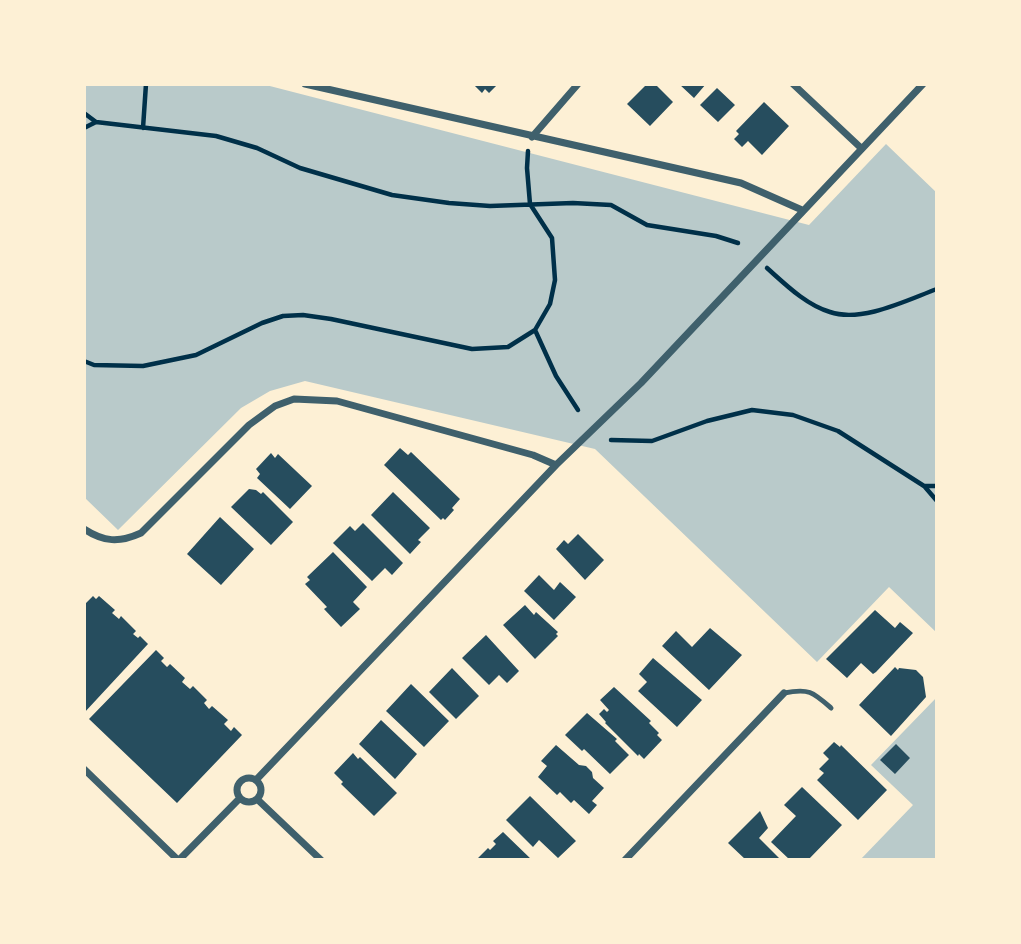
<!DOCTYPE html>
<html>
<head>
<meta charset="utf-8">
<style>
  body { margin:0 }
  #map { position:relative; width:1021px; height:944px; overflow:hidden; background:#fdf0d5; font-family:Jost,sans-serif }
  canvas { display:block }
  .frame { position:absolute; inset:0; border:86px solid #fdf0d5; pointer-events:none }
</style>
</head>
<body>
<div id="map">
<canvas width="1021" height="944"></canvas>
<div class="frame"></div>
</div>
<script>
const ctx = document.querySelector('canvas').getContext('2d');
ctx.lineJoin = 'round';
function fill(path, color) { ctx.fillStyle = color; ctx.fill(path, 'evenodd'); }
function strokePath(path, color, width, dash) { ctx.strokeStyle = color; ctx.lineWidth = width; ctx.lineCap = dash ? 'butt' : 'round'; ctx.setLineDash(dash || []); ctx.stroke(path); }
const green = new Path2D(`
  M84 84H262L809 225 886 144 937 193V633L889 587 817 662 595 449 305 381 270 391 241 408 118 530 84 497Z
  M937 697V860H860L913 805 871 765Z`);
const building = new Path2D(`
  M473 84H498L489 93 485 89 482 93Z
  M647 84H655L673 102 650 126 627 104Z
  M679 84H706L694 98Z
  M717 88 735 105 718 122 700 105Z
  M764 102 789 126 762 155 748 141 742 147 734 139 739 134 736 131Z
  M400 448 408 455 411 452 460 499 452 508 454 510 445 520 443 518 441 520 384 465Z
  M271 453 275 458 278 454 312 486 290 509 257 478 260 474 256 469Z
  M249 489 256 490 261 494 263 492 293 522 271 545 231 507Z
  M393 492 430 528 418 540 421 542 410 554 371 515Z
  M220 517 254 549 221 585 187 554Z
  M363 523 403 563 392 575 385 568 372 581 333 543 350 526 355 531Z
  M578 534 604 560 585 580 556 549 564 540 568 544Z
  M333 552 367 587 353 602 360 609 341 627 324 609 327 607 305 584 310 580 307 577Z
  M539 575 554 590 560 582 576 597 554 620 524 591Z
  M93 596 96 599 99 596 115 610 112 613 119 619 121 616 136 631 133 634 138 638 140 636 148 644 84 713V605Z
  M525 605 534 615 536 612 558 632 556 634 558 636 535 659 503 625Z
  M875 610 895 628 900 622 913 633 876 672 873 674 861 663 847 678 826 659Z
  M710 628 742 655 709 690 662 646 676 631 692 647Z
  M486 635 519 671 507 683 499 675 489 685 462 658Z
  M156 650 164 658 161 661 167 667 170 664 185 678 182 682 190 689 193 686 207 700 204 703 209 709 212 706 228 720 224 724 231 731 234 727 242 735 177 803 89 719Z
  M653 658 702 700 677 727 638 691 647 682 639 674Z
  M895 667 898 670 899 668 916 670 923 677 926 697 891 736 859 705Z
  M452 668 479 696 456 719 429 692Z
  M411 684 449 721 424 747 386 711Z
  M614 687 651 721 649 723 659 733 657 735 662 740 644 759 639 754 638 756 605 723 606 722 599 714 604 709 607 712 609 710 600 700Z
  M587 713 617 739 615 741 629 755 610 774 584 749 582 751 565 735Z
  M381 720 417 754 395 779 359 744Z
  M834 742 840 747 841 745 887 790 858 820 817 780 824 773 819 769 829 759 823 753Z
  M896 744 910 758 895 774 880 760Z
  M556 745 579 765 586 766 592 772 593 778 604 788 592 801 597 805 589 814 574 800 571 803 560 792 557 795 538 777 547 766 541 761Z
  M353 753 358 759 360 757 397 793 374 816 341 784 343 782 334 773Z
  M802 787 842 825 808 860H790L771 842 796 816 784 805Z
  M530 796 576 841 558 858 539 840 533 847 506 820Z
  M760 811 768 828 759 838 781 860H746L728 843Z
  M503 832 532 860H476L488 848 490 850 496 844 493 841Z`);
const path = new Path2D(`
  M84 113 96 122 216 136 257 148 300 168 392 195 449 203 490 206 573 203 611 205 647 225 716 236 738 243
  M84 128 96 122
  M143 128 146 84
  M767 268C785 284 806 305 830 312 862 323 907 300 937 289
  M535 330 556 376 578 410
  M84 361 94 365 143 366 196 355 262 323 283 316 303 315 331 319 472 349 508 347 535 330 550 304 555 280 552 238 530 204 527 168 528 151
  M611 440 652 441 707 421 752 410 793 415 838 431 924 486H937
  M925 487 937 501`);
const service = new Path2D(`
  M784 693C809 688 813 692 831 708`);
const minor = new Path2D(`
  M305 84 741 183 802 210
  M793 84 861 148
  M532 137 578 84
  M84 529C104 542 119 543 141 533L249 425 275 406 294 399 337 401 533 455 556 465
  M84 769 178 860
  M237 790a12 12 0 1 1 24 0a12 12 0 1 1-24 0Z
  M256 780 556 465 641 383 923 84
  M257 799 321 860
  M179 860 240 798
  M625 860 784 693`);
fill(green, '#b9caca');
fill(building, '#264d5e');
strokePath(path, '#003049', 4.5);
strokePath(service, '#3f606c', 5);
strokePath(minor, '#3f606c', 7);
</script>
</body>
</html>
